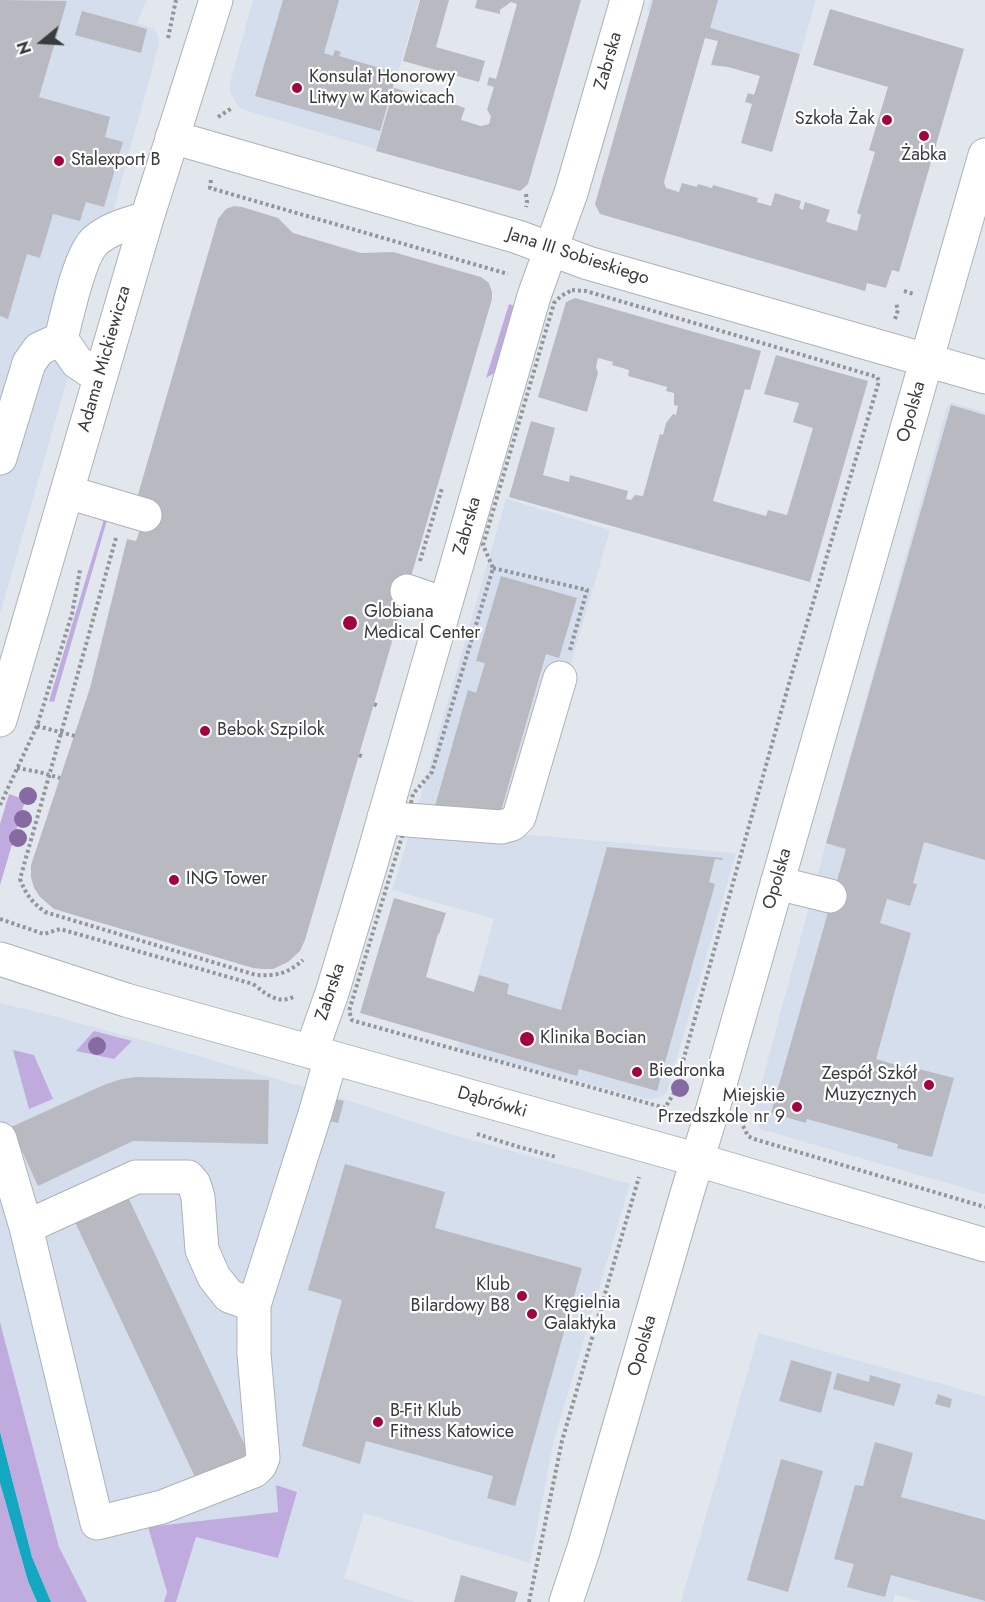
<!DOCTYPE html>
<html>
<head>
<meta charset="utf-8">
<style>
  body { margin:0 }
  #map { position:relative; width:985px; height:1602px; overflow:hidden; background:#e2e7ee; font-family:Jost,sans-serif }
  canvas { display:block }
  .north { position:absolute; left:12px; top:12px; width:60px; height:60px; -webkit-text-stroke:4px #fff; paint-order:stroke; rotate:252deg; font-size:16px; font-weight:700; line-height:24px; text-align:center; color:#393b3e }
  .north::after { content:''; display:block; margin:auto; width:21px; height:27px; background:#393b3e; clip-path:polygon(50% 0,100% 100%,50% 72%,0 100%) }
</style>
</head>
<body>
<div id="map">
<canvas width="985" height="1602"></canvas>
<div class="north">N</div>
</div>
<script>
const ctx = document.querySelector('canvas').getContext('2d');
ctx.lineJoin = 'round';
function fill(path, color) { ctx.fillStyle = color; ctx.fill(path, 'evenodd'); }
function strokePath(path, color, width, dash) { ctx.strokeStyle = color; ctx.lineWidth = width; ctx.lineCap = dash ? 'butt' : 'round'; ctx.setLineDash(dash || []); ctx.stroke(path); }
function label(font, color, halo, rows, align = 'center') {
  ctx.font = font + ' Jost,sans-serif'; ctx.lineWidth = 4.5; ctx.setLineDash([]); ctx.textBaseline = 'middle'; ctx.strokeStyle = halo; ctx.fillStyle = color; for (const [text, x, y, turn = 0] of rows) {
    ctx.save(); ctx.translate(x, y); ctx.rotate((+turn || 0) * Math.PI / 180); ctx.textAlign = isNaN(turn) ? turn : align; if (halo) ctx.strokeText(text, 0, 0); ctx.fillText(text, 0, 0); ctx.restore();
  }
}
const built = new Path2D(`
  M0 0H147L137 23 154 29 158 35 159 44 64 390 0 614Z
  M253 0H419L376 149 244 110 238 106 230 92V83Z
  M650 0H816L800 54 647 11Z
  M952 403 985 412V1194L760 1129 756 1121 754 1112 826 843 947 407 949 404Z
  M506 499 610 530 521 834 736 853 668 1089 664 1095 652 1099H646L457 1049 494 919 392 890 412 826Z
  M0 1003 49 1015 182 1051 334 1096 447 1133 630 1184 554 1440 530 1563 364 1513 344 1578 415 1602H176L196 1537 278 1558 297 1492 276 1485 278 1512 148 1527 167 1592 164 1602H87L59 1547 0 1322Z
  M759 1333 985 1396V1602H921L895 1594 893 1602H681Z`);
const green = new Path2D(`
  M509 304 517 307 498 371 486 378Z
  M108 517 54 702 49 701 104 519Z
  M23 789 28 791 0 885V824L9 794 21 798Z
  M94 1031 132 1041 114 1059 76 1051Z
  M13 1050 34 1055 53 1099 29 1109Z
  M0 1322 59 1547 87 1602H51L32 1557 0 1432Z
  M0 1483 28 1581 37 1602H0Z
  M276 1485 297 1492 278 1558 196 1537 176 1602H164L167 1592 148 1527 278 1512Z`);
const water = new Path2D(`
  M0 1432 32 1557 51 1602H37L28 1581 0 1483Z`);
const building = new Path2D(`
  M0 0 67 1 39 97 110 117 105 137 123 142 104 207 86 202 80 221 53 214 40 258 27 254 8 319 0 316Z
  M283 0H339L324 53 333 56 335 50 341 52 339 56 397 73 380 131 255 96Z
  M420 0H449L436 47 485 61 479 82 403 61Z
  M477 0H581L528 184 520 191 376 151 394 88 416 94 421 89 425 95 431 97 438 94 442 100 465 108 461 120 481 126 489 124 491 116 487 110 494 87 487 85 489 77 496 79 517 4 511 2 500 10V14L475 8Z
  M653 0H718L710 28 800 54 772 152 741 143 752 104 745 102 748 93 754 95 760 76 728 67 711 65 718 41 705 38 664 182 666 188 679 192 682 183 697 187 698 184 712 188 713 185 758 198 757 202 771 206 775 193 801 201 799 208 803 210 805 202 830 210 826 221 827 222 857 231 861 215 857 213 875 152 869 150 888 87 813 65 830 9 964 49 899 272 892 270 886 288 867 283 865 291 600 214 595 204Z
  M82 11 147 29 141 53 75 35Z
  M234 206 242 207 278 218 293 233 361 253 393 252 481 277 489 283 492 292V299L305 940 300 951 288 962 273 969H263L253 968 54 909 40 897 34 888 31 877V865L90 688 127 539 136 541 145 515 137 498 218 219 226 209Z
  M575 298 761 351 750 390 745 389 713 501 766 516 768 510 787 515 813 428 793 422 799 403 764 394 776 355 868 381 810 582 509 497 531 421 555 428 543 475 569 482 570 475 628 491 626 499 631 500 635 495 643 496 660 434 663 435 666 423 673 414 676 415 678 406 674 405V393L666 391 667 387 628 376 629 370 612 365 613 362 598 358 596 367 598 373 587 412 538 397 566 302Z
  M951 405 985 415V860L924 842 913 883 917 884 910 906 887 899 880 923 911 933 876 1059 919 1072V1069L954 1078 932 1157 897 1148 898 1144 807 1119 806 1123 771 1113 846 849 826 843Z
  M501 576 577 598 559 658 546 654 501 811 435 806 468 690 476 693 485 663 476 661Z
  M607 847 723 858 722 860 715 859 709 882 715 884 657 1091 579 1069 577 1076 360 1013 394 898 446 913 439 934H438L426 977 474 992 479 975 509 984 507 994 561 1010Z
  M136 1077 269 1080 268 1144 133 1141 38 1186 11 1127 106 1084 122 1079Z
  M335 1099 344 1101 338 1123 328 1121Z
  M345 1164 445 1192 435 1228 582 1268 515 1506 487 1498 493 1476 366 1441 360 1464 302 1446 342 1300 308 1290Z
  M128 1197 249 1454 196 1479 75 1222Z
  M791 1360 832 1372 821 1413 779 1401Z
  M837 1373 869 1382 870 1375 901 1384 894 1406 833 1389Z
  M938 1394 952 1399 950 1408 935 1404Z
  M875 1442 913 1453 901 1497 985 1520V1601L891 1575 885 1597 847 1587 854 1564 834 1559 855 1485 863 1486Z
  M781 1459 823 1471 788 1592 747 1580Z
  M461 1575 518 1592 515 1602H454Z`);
const path = new Path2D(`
  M168 38 176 0
  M218 117 232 108
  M211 180 210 188 508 274
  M526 194 527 202 526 207
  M572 290 586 291 877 377 879 381 790 680 674 1093 665 1108 358 1022 352 1020 349 1011 407 820 413 794 432 772 493 568 483 545 554 303 561 296Z
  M904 291 914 294
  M895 319 898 310 896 303
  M116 538 20 879C26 895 32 902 45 912L256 975C277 976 287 974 303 960
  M420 561 442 488
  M493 568 587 590 570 650
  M374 704 378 706
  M37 726 75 736
  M359 755 363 757
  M17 768 39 772 60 778
  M0 805 37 726 72 614 80 570
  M0 919 44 934 60 929 253 984C268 995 277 1005 296 996
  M743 1126 748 1136 754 1139 985 1207
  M477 1134 519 1147 556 1157
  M529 1602 562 1441 639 1177`);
const minor = new Path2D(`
  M172 137 518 237 588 263 985 377
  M99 377 77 362 61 339C67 316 79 256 95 241 110 228 128 224 147 218
  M0 458 29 363 39 349 61 339
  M67 492 145 515
  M407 591 445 604
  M0 720 147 218 216 0
  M384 817 407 820 501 827 512 824 519 817 560 678
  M777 883 830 896
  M0 959 126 1000 698 1160 985 1245
  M311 1052 332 993 370 867 534 296 571 193 627 0
  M0 1139 26 1227 97 1523 162 1507 254 1471 260 1465 263 1458 254 1354V1305
  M26 1227 136 1177H188L194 1184 198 1197 202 1250 214 1277 229 1296 254 1305 315 1114 331 1058
  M566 1602 584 1548 688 1190 714 1105 985 155`);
const trees = [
  [28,796],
  [23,819],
  [18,838],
  [97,1046],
  [680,1088]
];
const markers = [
  [297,88,6,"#a10441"],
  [887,120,6,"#a10441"],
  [924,136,6,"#a10441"],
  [59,161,6,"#a10441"],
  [350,623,8,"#a10441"],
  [205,731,6,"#a10441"],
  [174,880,6,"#a10441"],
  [527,1039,8,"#a10441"],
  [637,1072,6,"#a10441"],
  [929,1085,6,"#a10441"],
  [797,1107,6,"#a10441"],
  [522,1296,6,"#a10441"],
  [532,1314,6,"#a10441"],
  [378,1422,6,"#a10441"]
];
const streetNames = [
  ["Zabrska",609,61,-74],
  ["Jana III Sobieskiego",578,257,18],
  ["Adama Mickiewicza",105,359,-74],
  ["Opolska",912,412,-74],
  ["Zabrska",468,526,-74],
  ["Opolska",778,879,-74],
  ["Zabrska",331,992,-72],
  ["Dąbrówki",492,1103,16],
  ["Opolska",643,1346,-74]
];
const poiNames = [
  ["Konsulat Honorowy",309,78],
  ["Litwy w Katowicach",309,99],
  ["Szkoła Żak",875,120,"right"],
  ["Żabka",924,156,"center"],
  ["Stalexport B",71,161],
  ["Globiana",364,613],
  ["Medical Center",364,634],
  ["Bebok Szpilok",217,731],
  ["ING Tower",186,880],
  ["Klinika Bocian",540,1039],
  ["Biedronka",649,1072],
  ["Zespół Szkół",917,1075,"right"],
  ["Muzycznych",917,1096,"right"],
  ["Miejskie",785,1097,"right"],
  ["Przedszkole nr 9",785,1118,"right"],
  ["Klub",510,1286,"right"],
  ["Bilardowy B8",510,1307,"right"],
  ["Kręgielnia",544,1304],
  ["Galaktyka",544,1325],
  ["B-Fit Klub",390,1412],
  ["Fitness Katowice",390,1433]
];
fill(built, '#d5deec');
fill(green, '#c0abdf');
fill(water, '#13a7c1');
fill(building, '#b9bac1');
strokePath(minor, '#adb1b8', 35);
strokePath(path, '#92969b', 4, [3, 3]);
strokePath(minor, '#fff', 33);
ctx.fillStyle = '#866ba2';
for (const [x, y] of trees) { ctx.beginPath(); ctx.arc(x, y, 9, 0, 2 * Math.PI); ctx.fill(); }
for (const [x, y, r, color] of markers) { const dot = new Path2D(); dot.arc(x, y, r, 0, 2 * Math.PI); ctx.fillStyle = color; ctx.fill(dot); strokePath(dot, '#fff', 2); }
label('18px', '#393b3e', '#fff', streetNames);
label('18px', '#393b3e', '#fff', poiNames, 'left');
</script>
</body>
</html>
